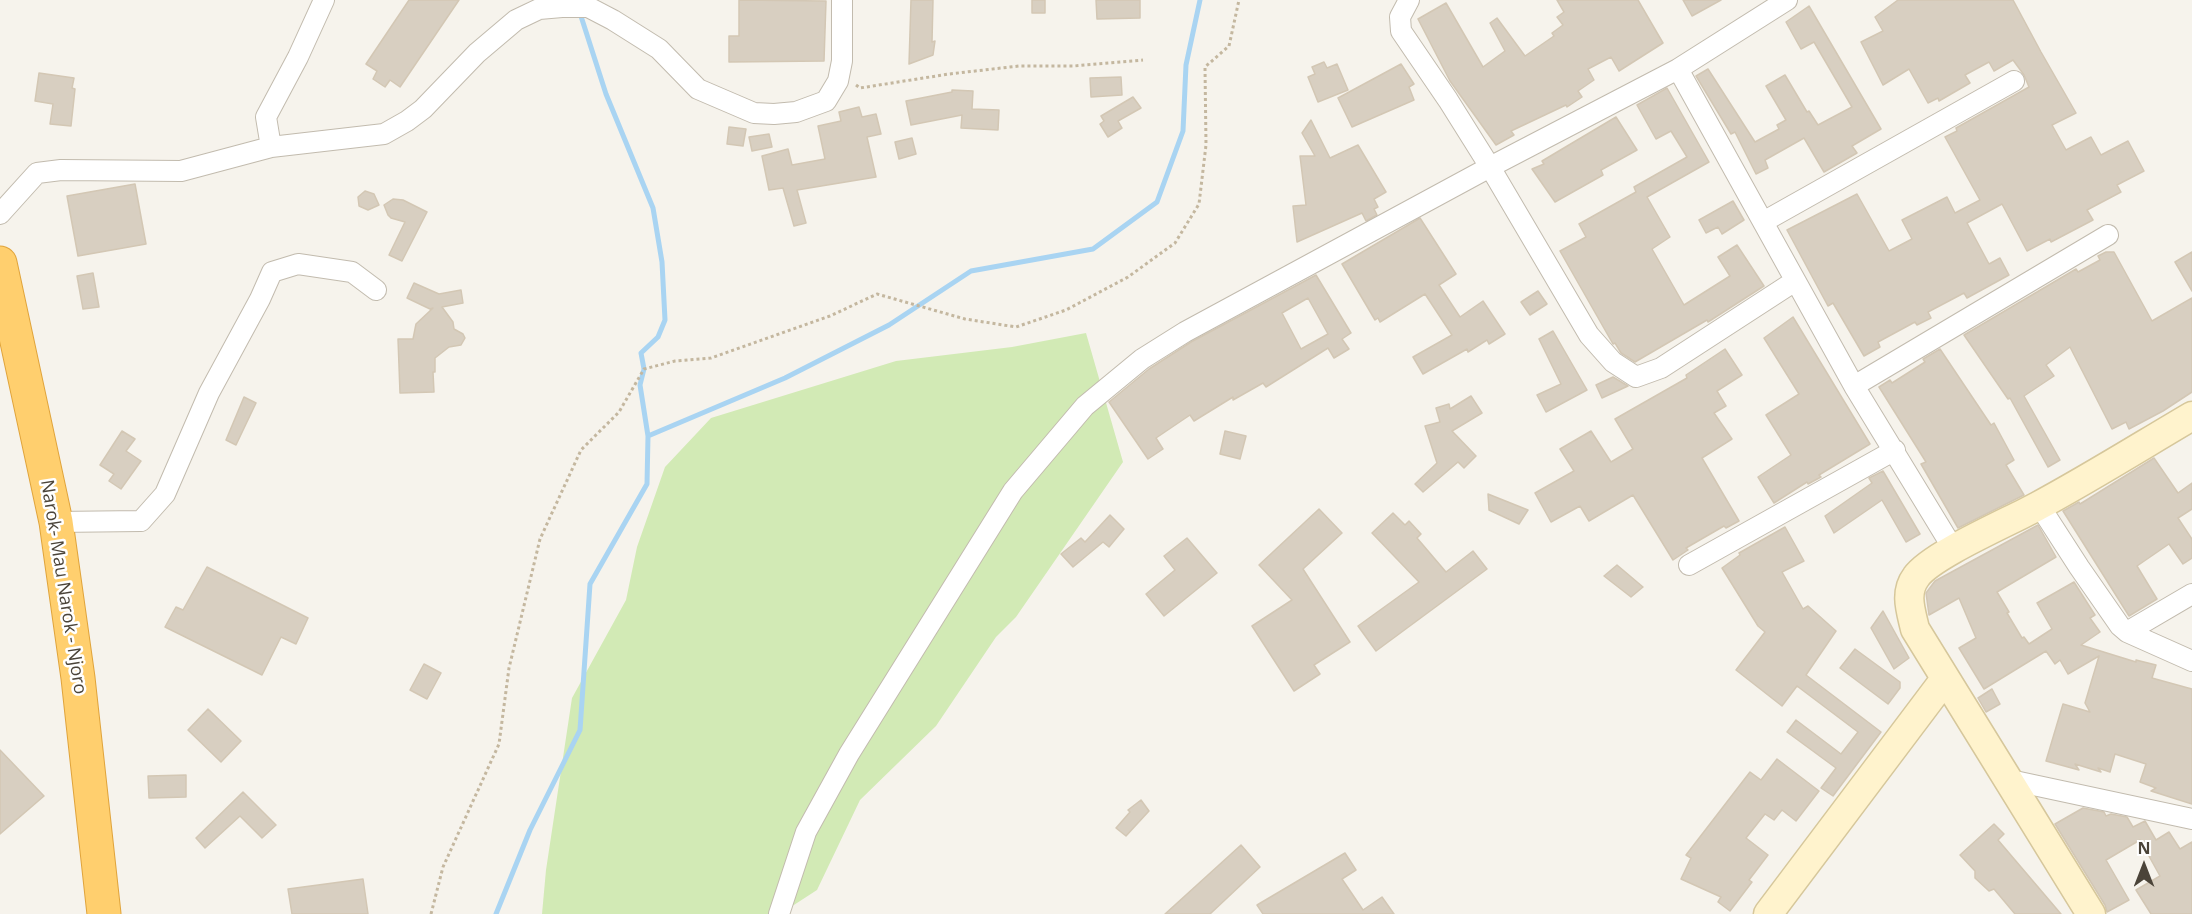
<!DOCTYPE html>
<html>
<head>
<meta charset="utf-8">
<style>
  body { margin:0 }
  #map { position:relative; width:2192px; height:914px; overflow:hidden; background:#f6f3ec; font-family:"Open Sans",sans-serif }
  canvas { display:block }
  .north { position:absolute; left:2114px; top:836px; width:60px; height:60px; -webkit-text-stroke:4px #fff; paint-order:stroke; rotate:0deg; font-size:16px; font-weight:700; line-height:24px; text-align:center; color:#4b4439 }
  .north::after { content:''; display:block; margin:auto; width:21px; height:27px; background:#4b4439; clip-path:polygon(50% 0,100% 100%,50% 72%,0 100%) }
</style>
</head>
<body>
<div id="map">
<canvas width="2192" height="914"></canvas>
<div class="north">N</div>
</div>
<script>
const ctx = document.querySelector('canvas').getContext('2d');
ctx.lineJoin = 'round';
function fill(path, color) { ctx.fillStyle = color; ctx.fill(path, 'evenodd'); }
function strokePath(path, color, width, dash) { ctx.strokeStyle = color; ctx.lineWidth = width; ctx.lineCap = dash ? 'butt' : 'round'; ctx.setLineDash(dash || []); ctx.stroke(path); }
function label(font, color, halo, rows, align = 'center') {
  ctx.font = font + ' "Open Sans",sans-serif'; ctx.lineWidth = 5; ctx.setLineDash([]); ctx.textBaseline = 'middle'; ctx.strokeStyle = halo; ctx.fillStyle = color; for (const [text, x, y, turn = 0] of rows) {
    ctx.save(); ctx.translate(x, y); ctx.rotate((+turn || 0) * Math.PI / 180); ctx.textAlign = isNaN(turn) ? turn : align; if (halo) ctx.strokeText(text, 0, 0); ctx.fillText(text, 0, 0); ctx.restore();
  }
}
const green = new Path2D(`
  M1086 333 1123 462 1016 617 996 637 936 726 860 800 817 890 780 914H542L546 870 572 698 626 600 637 547 665 467 711 418 896 361 1012 347Z`);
const stream = new Path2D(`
  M648 436 785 378 889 325 971 271 1093 249 1157 202 1183 131 1186 65 1200 0
  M496 914 530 830 580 730 590 584 647 484 648 436 640 385 644 369 641 353 658 337 665 320 662 262 653 208 606 94 579 10`);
const building = new Path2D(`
  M409 0H459L400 87 390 80 385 87 373 79 377 71 366 64Z
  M739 0 826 1 824 61 729 62V36H739Z
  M911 0H933L932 42 935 41 933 55 909 64Z
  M1032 0H1045V13H1032Z
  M1096 0H1140V18L1097 19Z
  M1557 0H1638L1663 43 1619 71 1611 57 1588 69 1594 80 1578 91 1582 97 1567 107 1566 105 1511 131 1514 135 1496 145 1450 81 1418 19 1446 3 1483 67 1505 51 1490 23 1497 18 1525 56 1554 36 1552 33 1563 25 1557 17 1564 12Z
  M1683 0H1721L1692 16Z
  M1898 0H2013L2041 52 2076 113 2052 125 2066 150 2091 137 2101 155 2128 141 2144 171 2117 185 2121 192 2087 210 2093 220 2051 242 2050 239 2027 251 2002 204 1967 223 1989 264 2000 258 2009 275 1967 298 1964 293 1928 312 1931 318 1917 325 1915 322 1878 342 1880 347 1864 356 1833 303 1828 306 1787 230 1857 194 1889 251 1912 239 1902 220 1947 197 1955 213 1980 200 1945 137 1957 131 1956 128 2029 87 2024 75 2013 60 1994 71 1989 62 1965 75 1970 83 1939 101 1938 98 1928 103 1909 69 1883 85 1861 42 1883 31 1875 17Z
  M1809 6 1881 129 1852 146 1857 153 1824 172 1804 138 1765 160 1768 168 1756 174 1735 132 1731 134 1696 76 1708 69 1755 142 1779 129 1777 125 1786 120 1766 86 1785 75 1807 112 1809 111 1818 125 1852 107 1814 42 1801 49 1786 22Z
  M1324 62 1327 68 1337 64 1348 90 1318 102 1308 77 1315 74 1312 67Z
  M1401 64 1414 84 1409 87 1414 100 1352 127 1338 98Z
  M39 73 74 78 72 88 75 89 71 126 50 124 53 104 35 101Z
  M1121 77 1122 95 1091 97 1090 78Z
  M1667 88 1709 162 1647 197 1670 237 1652 249 1684 305 1730 276 1718 257 1737 245 1764 286 1708 322 1707 320 1635 362 1621 353 1615 343 1613 344 1560 251 1586 237 1579 224 1636 192 1634 187 1687 157 1671 131 1656 139 1637 105Z
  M952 90 973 91 972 109 999 110 998 130 961 128 962 115 911 125 906 101 952 92Z
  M1133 97 1141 108 1118 121 1122 128 1108 137 1100 124 1104 121 1101 116Z
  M859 107 862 117 876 114 881 134 867 137 876 177 797 190 806 223 794 226 783 188 769 190 762 156 788 149 792 165 825 159 818 126 841 121 839 112Z
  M1616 117 1637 150 1601 170 1603 175 1555 202 1532 169 1544 164 1542 161Z
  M1311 120 1330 158 1358 145 1386 192 1374 199 1378 207 1374 209 1377 215 1366 221 1362 213 1297 242 1293 206 1306 205 1300 156H1315L1302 133Z
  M729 127 746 129 743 146 727 144Z
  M769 134 772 147 752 151 749 137Z
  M912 138 916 154 899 159 895 142Z
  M135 184 146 244 78 256 67 196Z
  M365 191 374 194 379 205 368 210 359 206 358 197Z
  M393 199 403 200 427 212 402 261 389 255 405 222 391 218 388 215 384 205Z
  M1733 201 1744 220 1722 234 1718 227 1706 233 1699 220Z
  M1420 218 1456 274 1439 285 1460 317 1483 301 1505 334 1489 344 1487 340 1468 352 1467 349 1423 374 1413 357 1452 335 1425 294 1380 322 1378 318 1375 320 1342 264Z
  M2106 252H2114L2152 321 2192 298V392L2163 411 2129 429 2126 422 2112 429 2070 347 2046 365 2054 376 2024 396 2060 460 2048 467 2010 398 2008 399 1964 335 2076 269 2078 272 2100 260 2098 256Z
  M2192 252V291L2175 262Z
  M93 273 99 307 83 309 77 276Z
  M1316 275 1351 333 1342 339 1349 349 1334 358 1328 348 1266 387 1263 383 1233 400V397L1194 421 1190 415 1156 438 1163 449 1148 459 1109 402 1149 369 1191 342ZM1308 298 1328 334 1301 349 1282 313Z
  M414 283 439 294 461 290 463 303 442 307 453 322 454 329 463 334 465 338 461 345 449 347 435 358V372H433L434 392 400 393 398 339H413L416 324 433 308 430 309 407 298Z
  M1538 291 1547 304 1530 315 1521 302Z
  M1793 317 1870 444 1819 475 1821 477 1808 484 1807 482 1774 503 1758 477 1791 455 1766 415 1799 394 1764 338Z
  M1553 331 1587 390 1546 412 1537 395 1561 384 1539 339Z
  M1725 349 1742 375 1717 391 1726 406 1714 413 1732 439 1702 458 1739 521 1726 528 1724 526 1686 548 1688 550 1673 560 1633 495 1589 521 1580 506 1551 522 1535 493 1574 471 1560 449 1591 431 1611 462 1633 449 1615 419 1687 378 1686 375Z
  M1940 349 1991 425 1994 423 2014 460 2006 465 2024 495 1958 528 1921 464 1926 462 1879 387 1890 380 1892 383 1925 362 1923 359Z
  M1613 377 1628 386 1602 398 1596 385Z
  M1471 396 1482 413 1452 431 1476 456 1464 468 1458 462 1423 492 1415 484 1437 463 1425 426 1440 422 1436 408 1449 404 1450 409Z
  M244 397 256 403 236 445 226 440Z
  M122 431 135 439 126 451 141 461 121 489 109 481 114 474 100 465Z
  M1225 431 1246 436 1240 459 1220 454Z
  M2154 458 2178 493 2192 483V509L2178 518 2192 539V558L2183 564 2169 544 2137 566 2157 599 2129 616 2063 511 2079 502 2080 504Z
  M1883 471 1920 534 1906 542 1882 500 1834 533 1825 516 1872 483 1869 478Z
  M1488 494 1528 510 1519 524 1489 510Z
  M1319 509 1342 533 1303 569 1350 642 1314 665 1320 674 1294 691 1252 626 1292 600 1259 565Z
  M1393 513 1405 525 1409 521 1421 534 1417 538 1446 572 1473 551 1487 569 1376 651 1358 626 1419 582 1372 533Z
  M1110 515 1124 529 1109 547 1103 542 1073 567 1061 554 1081 538 1085 542Z
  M2038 525 2056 557 1997 592 2009 612 2007 613 2022 638 2024 637 2029 644 2052 629 2037 603 2074 582 2095 615 2090 618 2100 632 2081 645 2136 662V660L2156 665 2152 678 2192 689V804L2151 791 2156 788 2140 782 2146 764 2115 754 2110 772 2098 768 2101 772 2075 764 2079 770 2046 761 2063 704 2090 712 2085 703 2099 656 2068 674 2060 660 2055 664 2046 651 1984 689 1959 648 1976 638 1959 598 1929 615 1926 593 1935 581Z
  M1785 527 1804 561 1782 572 1803 609 1808 606 1836 631 1806 675 1881 732 1833 796 1821 788 1836 768 1787 732 1796 720 1841 754 1858 732 1797 686 1782 706 1736 670 1765 632 1758 626 1722 568 1740 555 1739 553Z
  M1187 538 1217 573 1164 616 1146 594 1175 570 1164 556Z
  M1617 565 1643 587 1631 597 1604 576Z
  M207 567 308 618 296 644 281 637 262 675 165 627 176 607 183 610Z
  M1883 611 1909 658 1894 669 1871 628Z
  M1855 649 1900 682V688L1888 704 1840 668Z
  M424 664 441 673 427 699 410 690Z
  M1992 689 2000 704 1986 712 1978 698Z
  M208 709 241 741 221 762 188 730Z
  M0 750 44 796 0 834Z
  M1777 759 1819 791 1796 821 1782 810 1774 820 1765 814 1746 838 1768 855 1749 880 1752 882 1730 911 1718 902 1721 897 1681 879 1691 858 1686 855 1750 772 1761 780Z
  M186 775V797L149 798 148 776Z
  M243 792 276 825 262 838 240 816 205 848 196 838Z
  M1141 800 1149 811 1126 836 1116 828 1130 812 1128 810Z
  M2083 808 2104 812 2106 816 2111 814 2127 817 2133 827 2145 821 2156 840 2169 832 2180 849 2192 842V914H2151L2136 890 2160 876 2140 840 2106 860 2129 900 2107 912 2105 905 2055 824Z
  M1994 824 2004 834 1998 840 2061 914H2015L1994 889 1989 891 1975 878V871L1960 855Z
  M1241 845 1260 867 1210 914H1165Z
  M1345 853 1356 870 1342 879 1363 910 1382 897 1394 914H1263L1257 905Z
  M363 879 368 914H292L288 889Z`);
const path = new Path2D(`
  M856 85 860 88 949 74 1019 66H1074L1143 60
  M431 914 443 867 499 744 509 668 540 539 581 450 619 412 644 369 675 361 711 358 830 316 877 294 965 319 1016 327 1066 310 1128 277 1175 243 1199 204 1206 145 1205 67 1229 46 1239 0`);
const street = new Path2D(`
  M1409 0 1400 17 1401 31 1448 100 1490 167 1589 335 1613 362 1636 377 1661 368 1795 281
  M1678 69 1854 386 1954 550
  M271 147 266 117 298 57 324 0
  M0 214 37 173 61 170 181 171 271 147 384 134 407 121 423 109 477 53 516 20 539 9 562 7H588L613 20 659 49 698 89 754 113 774 114 796 112 826 101 838 81 842 61V0
  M1763 222 2014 81
  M1854 386 2108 235
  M2039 505 2079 567 2120 626 2127 632 2192 661
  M56 522 141 521 165 494 209 393 260 299 272 272 298 264 352 272 376 290
  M1689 565 1895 450
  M2127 632 2192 594
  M2010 780 2192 819
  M779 914 806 832 849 754 1013 491 1085 406 1142 359 1185 332 1490 167 1678 69 1787 0`);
const secondary = new Path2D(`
  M1768 914 1945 679
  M2091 914 1915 629C1911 611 1904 593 1916 577 1931 555 2011 521 2038 506 2090 478 2141 446 2192 416`);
const highway = new Path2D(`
  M0 263 56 522 78 678 104 914`);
const streetNames = [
  ["Narok- Mau Narok - Njoro",63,587,81]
];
fill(green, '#d2eab5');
strokePath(stream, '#a9d4f2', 5);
fill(building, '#d8cfc1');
strokePath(building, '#d3c7b4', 1.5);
strokePath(street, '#c2bbae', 22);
strokePath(secondary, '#d6c79b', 31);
strokePath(highway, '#e0a43c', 35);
strokePath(path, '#c4b79f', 3, [3, 3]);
strokePath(street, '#fff', 20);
strokePath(secondary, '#fff3cd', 28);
strokePath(highway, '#ffcf6e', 33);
label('18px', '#4b4439', '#fff', streetNames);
</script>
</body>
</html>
